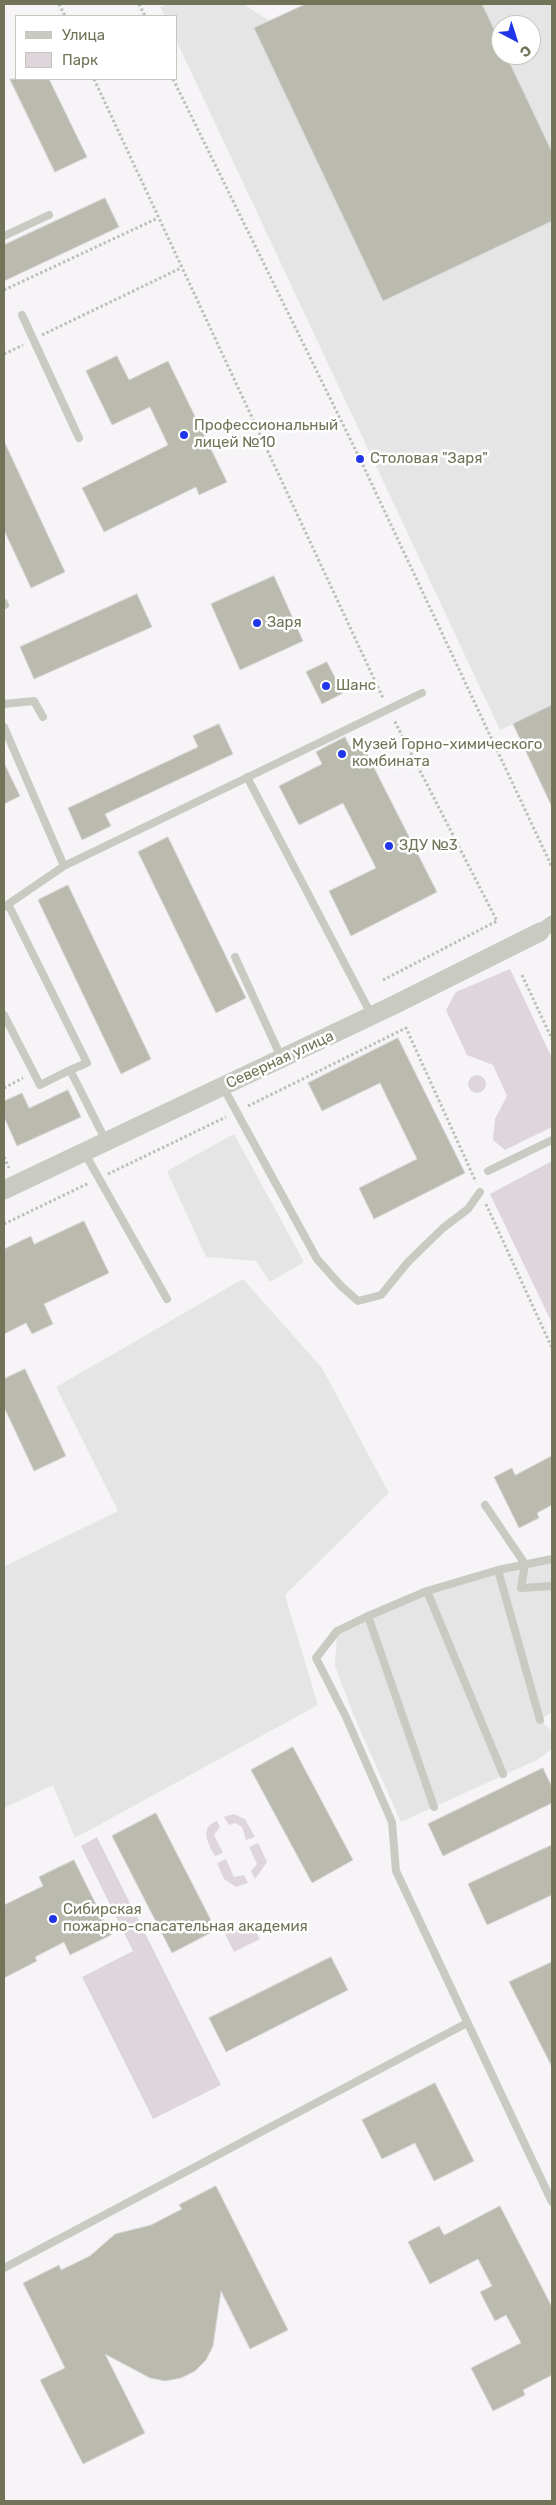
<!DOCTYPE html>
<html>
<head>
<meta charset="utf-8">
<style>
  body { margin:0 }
  #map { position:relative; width:556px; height:2505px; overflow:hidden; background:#f6f4f7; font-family:Rubik,sans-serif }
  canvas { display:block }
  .frame { position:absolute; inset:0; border:5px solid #717458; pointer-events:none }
  .legend { position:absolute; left:15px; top:15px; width:162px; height:65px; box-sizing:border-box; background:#fff; border:1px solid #c6c7bc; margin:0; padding:6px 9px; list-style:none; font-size:15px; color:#717458 }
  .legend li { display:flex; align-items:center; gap:10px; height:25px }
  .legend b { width:25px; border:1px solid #c6c7bc }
  .north { position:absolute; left:491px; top:15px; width:50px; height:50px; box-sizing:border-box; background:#fff; border:1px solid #c6c7bc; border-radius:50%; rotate:140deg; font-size:14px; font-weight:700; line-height:20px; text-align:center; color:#717458 }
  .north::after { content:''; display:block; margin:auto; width:18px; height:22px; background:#2236e9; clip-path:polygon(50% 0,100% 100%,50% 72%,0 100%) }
</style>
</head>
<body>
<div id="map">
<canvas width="556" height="2505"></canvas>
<div class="frame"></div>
<ul class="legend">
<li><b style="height:6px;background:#c9cac2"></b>Улица</li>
<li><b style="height:14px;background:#dfd5dc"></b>Парк</li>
</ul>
<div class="north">С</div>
</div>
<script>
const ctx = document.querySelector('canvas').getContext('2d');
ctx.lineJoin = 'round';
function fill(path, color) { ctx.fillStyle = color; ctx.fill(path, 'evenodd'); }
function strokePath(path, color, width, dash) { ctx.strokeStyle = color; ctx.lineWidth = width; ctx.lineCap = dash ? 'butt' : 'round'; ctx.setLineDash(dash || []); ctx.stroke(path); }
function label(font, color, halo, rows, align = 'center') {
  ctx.font = font + ' Rubik,sans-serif'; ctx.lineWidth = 5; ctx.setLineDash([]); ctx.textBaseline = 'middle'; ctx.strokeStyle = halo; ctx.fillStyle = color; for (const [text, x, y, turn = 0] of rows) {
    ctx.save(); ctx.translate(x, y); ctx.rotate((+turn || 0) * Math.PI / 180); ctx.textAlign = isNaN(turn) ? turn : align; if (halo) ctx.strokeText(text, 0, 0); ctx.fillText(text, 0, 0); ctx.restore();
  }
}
const built = new Path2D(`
  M168 4H243L270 21 306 4H552V807L513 724 500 730 176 40V16H165L160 7ZM501 25H531V55H501Z
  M234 1134 304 1262 270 1282 256 1261 206 1257 167 1171Z
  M243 1279 322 1368 389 1493 285 1595 318 1705 75 1838 53 1785 4 1808V1564L5 1566 118 1511 56 1387Z
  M552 1559V1712L540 1720 552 1731V1749L537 1760 401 1822 353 1714 335 1666 337 1631 427 1591Z`);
const green = new Path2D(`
  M510 969 552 1058V1127L505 1150 493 1140 495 1119 507 1096 493 1065 467 1055 446 1010 456 992Z
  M468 1084a9 9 0 1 1 18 0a9 9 0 1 1-18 0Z
  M552 1161V1323L490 1194Z
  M234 1814 245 1819 255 1837 246 1840 242 1827 235 1823 229 1825 224 1817Z
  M217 1821 220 1827 214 1835 223 1853 215 1856C208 1844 199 1827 217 1821Z
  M97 1837 221 2085 153 2119 82 1977 133 1951 81 1846Z
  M258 1843 267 1862 255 1879 251 1871 257 1864 249 1847Z
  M226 1859 234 1877 244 1875 248 1883 236 1887 224 1879 217 1863Z
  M251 1921 260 1939 234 1952 225 1934Z`);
const building = new Path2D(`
  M306 4H482L501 44V55H506L552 152V221L383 301 254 28Z
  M10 79H49L87 157 55 172Z
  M105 198 119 227 4 281V245Z
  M117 356 129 380 168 361 227 482 199 495 196 487 104 532 82 488 168 445 150 407 112 425 86 371Z
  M4 441 65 572 31 588 4 530Z
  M274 576 303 641 240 670 211 604Z
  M137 594 152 627 34 679 20 647Z
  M327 662 343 693 322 704 306 672Z
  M552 705V807L513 724Z
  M219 724 233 754 105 814 111 826 82 840 68 808 198 747 193 736Z
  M345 737 350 747 361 742 437 892 351 936 329 891 376 868 343 803 299 825 279 786 322 764 316 752Z
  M4 763 20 796 4 804Z
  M168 837 246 998 216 1013 138 852Z
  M68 885 151 1059 121 1074 38 900Z
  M398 1038 465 1173 374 1219 359 1188 417 1159 380 1083 322 1111 308 1083Z
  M68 1090 81 1117 17 1146 4 1117V1101L22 1093 29 1108Z
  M84 1221 109 1273 44 1304 53 1324 32 1334 26 1323 4 1334V1249L31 1236 34 1244Z
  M25 1369 66 1456 34 1471 4 1407V1379Z
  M552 1456V1505L537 1513 539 1518 519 1528 494 1477 512 1468 515 1475Z
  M293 1747 353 1860 312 1883 251 1770Z
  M543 1768 552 1787V1803L443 1856 428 1824Z
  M156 1813 216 1930 172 1953 112 1836Z
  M552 1845V1895L487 1925 468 1884Z
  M74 1860 111 1935 70 1955 64 1942 35 1957 37 1961 4 1978V1905L43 1886 39 1877Z
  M331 1957 348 1990 226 2052 209 2018Z
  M552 1962V2067L509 1982Z
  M435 2083 474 2161 434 2181 415 2143 382 2159 362 2120Z
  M216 2186 288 2330 250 2349 221 2291 213 2346 206 2360 195 2371 181 2378 165 2381 150 2378 105 2354 145 2433 83 2464 40 2380 65 2368 23 2283 59 2265 61 2270 90 2256 115 2234 151 2225 182 2209 179 2205Z
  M500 2206 552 2307V2375L523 2390 525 2395 493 2411 471 2368 521 2343 506 2315 495 2321 480 2292 492 2286 478 2259 430 2284 408 2242 439 2226 444 2235Z`);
const path = new Path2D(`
  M59 4 65 16
  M139 4 145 16
  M94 79 383 698
  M173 79 360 459 552 867
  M4 290 158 218
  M42 335 181 268
  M4 354 23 345
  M522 975 552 1039
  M383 980 497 921 394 720
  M4 1088 23 1078
  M248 1106 406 1028 476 1182
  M4 1157 9 1168
  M108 1174 226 1117
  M486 1204 552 1348
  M4 1224 89 1183`);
const service = new Path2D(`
  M4 236 49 215
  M22 315 79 438
  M4 603 5 605
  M4 704 34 701 43 717
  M4 727 64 866
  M247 777 372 1016
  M8 904 87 1063 70 1070
  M4 907 64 866 422 693
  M235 957 281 1057
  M4 1015 40 1085 70 1070 106 1141
  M223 1087 317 1259 341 1286 358 1301 381 1295 408 1262 443 1228 468 1209 480 1192
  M84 1152 167 1299
  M488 1171 552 1140
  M485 1505 525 1564 521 1588 552 1586
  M552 1559 498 1570 427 1591 368 1616 337 1631 316 1658 346 1717 392 1822 396 1871 552 2202
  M498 1570 540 1720
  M427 1591 503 1774
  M368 1616 434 1807
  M4 2268 467 2023`);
const minor = new Path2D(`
  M540 932 552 923`);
const tertiary = new Path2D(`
  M4 1190 394 1005 540 932`);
const markers = [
  [184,435,5,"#2236e9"],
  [360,459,5,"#2236e9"],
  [257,623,5,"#2236e9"],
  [326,686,5,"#2236e9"],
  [342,754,5,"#2236e9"],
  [389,846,5,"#2236e9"],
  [53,1919,5,"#2236e9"]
];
const poiNames = [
  ["Профессиональный",194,426],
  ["лицей №10",194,443],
  ["Столовая \"Заря\"",370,459],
  ["Заря",267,623],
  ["Шанс",336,686],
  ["Музей Горно-химического",352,745],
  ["комбината",352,762],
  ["ЗДУ №3",399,846],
  ["Сибирская",63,1910],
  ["пожарно-спасательная академия",63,1927]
];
const streetNames = [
  ["Северная улица",280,1060,-25]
];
fill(built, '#e6e5e5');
fill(green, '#dfd5dc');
fill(building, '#babbae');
strokePath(building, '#d8d6d9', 1);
strokePath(path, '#bebfb8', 3, [2.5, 2.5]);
strokePath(service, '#c9cac2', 8);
strokePath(minor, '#c9cac2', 15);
strokePath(tertiary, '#c9cac2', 19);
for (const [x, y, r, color] of markers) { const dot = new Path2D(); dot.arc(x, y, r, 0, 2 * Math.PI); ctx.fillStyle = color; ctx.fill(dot); strokePath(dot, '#fff', 2); }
label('15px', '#717458', '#fff', poiNames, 'left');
label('15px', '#717458', '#fff', streetNames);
</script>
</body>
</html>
